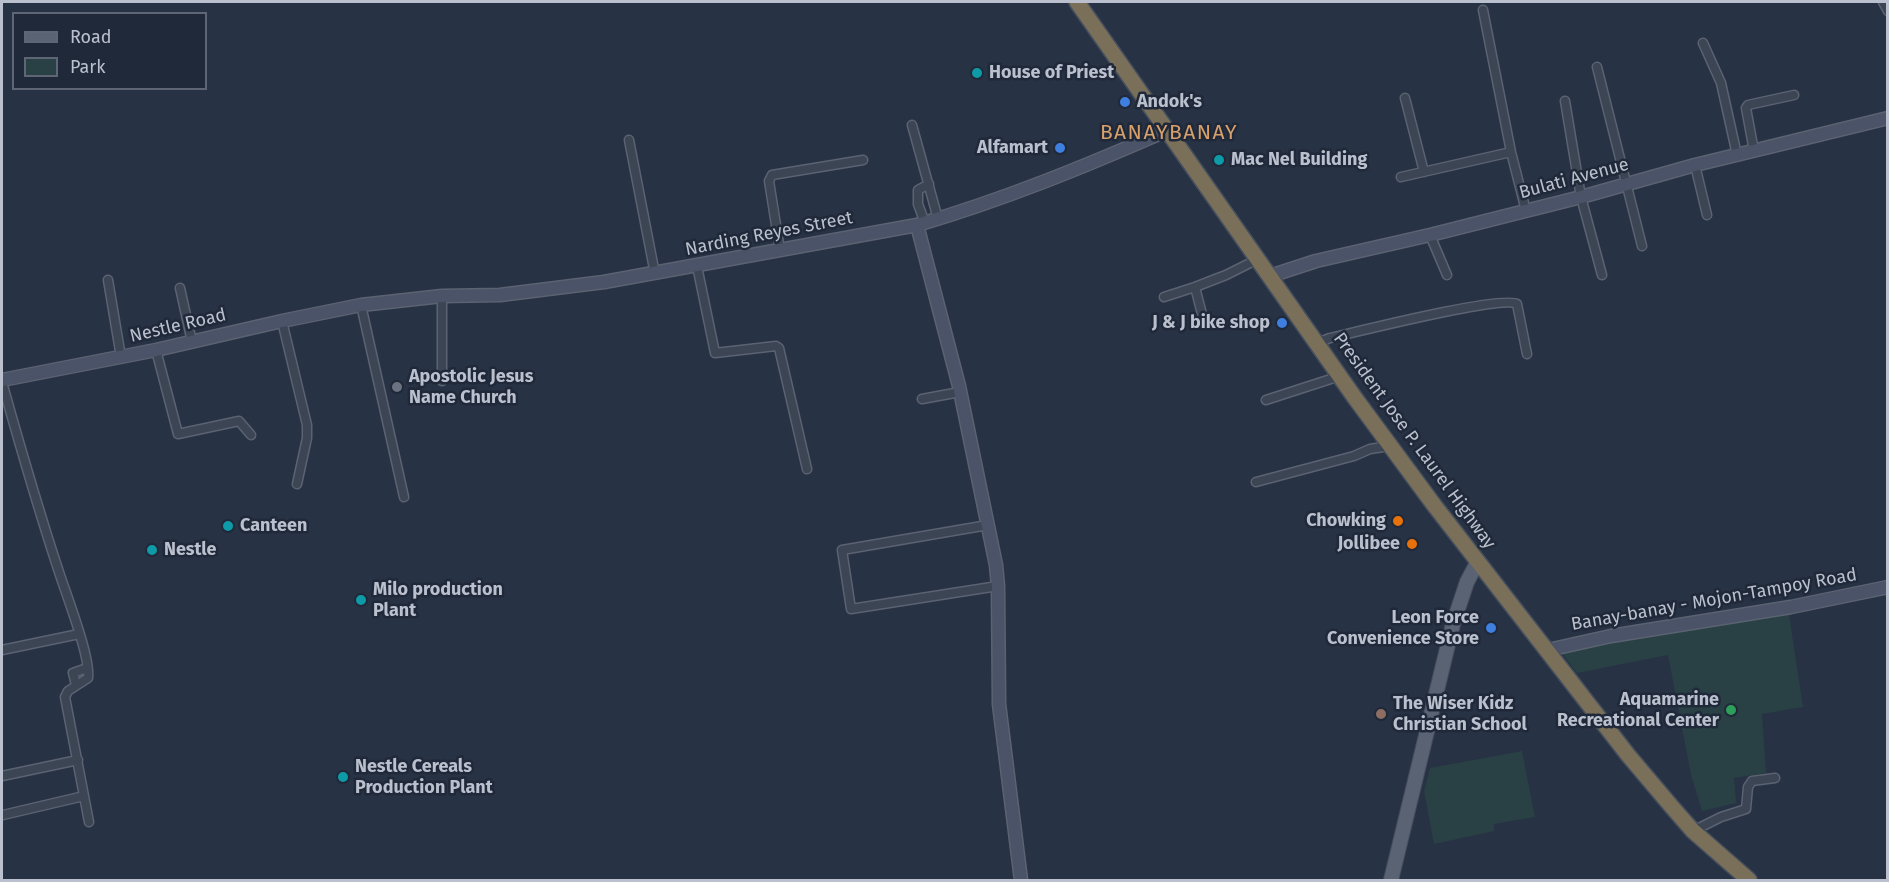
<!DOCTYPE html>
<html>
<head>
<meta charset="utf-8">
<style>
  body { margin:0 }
  #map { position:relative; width:1889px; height:882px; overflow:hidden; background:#273244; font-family:"Fira Sans",sans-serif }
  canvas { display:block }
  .frame { position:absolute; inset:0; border:3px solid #bac0cd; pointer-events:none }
  .legend { position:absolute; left:12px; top:12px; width:195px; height:78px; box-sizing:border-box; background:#202939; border:2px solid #5e6574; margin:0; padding:8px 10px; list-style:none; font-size:18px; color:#bac0cd }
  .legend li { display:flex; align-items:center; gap:12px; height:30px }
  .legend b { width:30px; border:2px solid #5e6574 }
</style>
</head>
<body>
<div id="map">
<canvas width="1889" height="882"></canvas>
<div class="frame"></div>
<ul class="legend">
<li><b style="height:8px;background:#5a6374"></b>Road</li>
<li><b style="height:16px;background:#294145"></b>Park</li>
</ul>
</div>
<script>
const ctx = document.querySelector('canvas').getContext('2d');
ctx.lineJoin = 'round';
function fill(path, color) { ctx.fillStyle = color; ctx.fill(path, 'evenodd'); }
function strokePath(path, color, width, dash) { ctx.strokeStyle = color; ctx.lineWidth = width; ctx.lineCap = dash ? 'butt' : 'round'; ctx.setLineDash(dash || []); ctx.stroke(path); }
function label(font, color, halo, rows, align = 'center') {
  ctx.font = font + ' "Fira Sans",sans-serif'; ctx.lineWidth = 5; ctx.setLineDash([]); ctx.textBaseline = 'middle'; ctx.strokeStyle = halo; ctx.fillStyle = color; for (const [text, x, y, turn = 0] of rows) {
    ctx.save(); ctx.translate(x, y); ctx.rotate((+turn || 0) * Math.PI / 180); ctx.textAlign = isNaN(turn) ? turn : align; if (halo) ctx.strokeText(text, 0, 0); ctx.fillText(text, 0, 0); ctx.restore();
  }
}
const green = new Path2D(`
  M1788 608 1803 707 1762 714 1766 773 1734 778 1736 803 1702 811 1691 775 1668 655 1577 673 1559 649Z
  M1522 751 1535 817 1494 824V831L1434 844 1424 791 1430 768Z`);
const street = new Path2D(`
  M1883 2 1888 11
  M1483 10 1511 152 1526 211
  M1703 43 1721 83 1737 155
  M1597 67 1642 246
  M1405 98 1424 172
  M1565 101 1581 197 1602 275
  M912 125 938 219
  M629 140 655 274
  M1754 151 1746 108 1748 105 1794 95
  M1695 165 1707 215
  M1401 177 1511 152
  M925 223 918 204V190L929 184
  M1430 235 1447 275
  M780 250 769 181 772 175 863 160
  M697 266 715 353 776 346 779 348 807 469
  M108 280 121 357
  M180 288 192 342
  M442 296V381
  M1164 297 1195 287
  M361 305 404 497
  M1203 318 1195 287 1226 275 1258 259
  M282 321 307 425V438L297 484
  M1317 343 1330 338C1356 332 1503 295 1517 304L1527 354
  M156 350 178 434 239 421 251 435
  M2 382C20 446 38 509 59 572 66 594 91 658 88 678L68 691 65 697 89 822
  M922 399 960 392
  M1266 400 1340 376
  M1256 482 1354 456 1370 449 1390 446
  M988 525 842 550 851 609 998 586
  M2 650 79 634
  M76 685 73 673 87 668
  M2 776 78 760
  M3 815 84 796
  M1693 831 1721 817 1746 809 1748 787 1752 781 1775 778`);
const secondary = new Path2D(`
  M917 225 959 386 996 565 998 586 999 704 1021 880
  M1270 276 1316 261 1430 235 1581 197 1695 165 1888 118
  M2 380 156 350 282 321 361 305 442 296 500 295 604 282 917 225C1003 200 1086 166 1168 130
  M1548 650 1611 636 1791 607 1888 587`);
const primary = new Path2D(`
  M1391 880 1453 624 1467 582 1478 561`);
const highway = new Path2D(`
  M1077 2 1355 398 1434 505 1628 755 1672 807 1693 831 1749 880`);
const markers = [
  [977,73,6,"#0f9aa8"],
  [1125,102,6,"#3f7fe0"],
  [1060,148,6,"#3f7fe0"],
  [1219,160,6,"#0f9aa8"],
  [1282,323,6,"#3f7fe0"],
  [397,387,6,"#6b7280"],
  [1398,521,6,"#e8710a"],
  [228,526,6,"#0f9aa8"],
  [1412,544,6,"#e8710a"],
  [152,550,6,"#0f9aa8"],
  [361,600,6,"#0f9aa8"],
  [1491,628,6,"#3f7fe0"],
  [1731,710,6,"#2e9e5b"],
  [1381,714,6,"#8d6e63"],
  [343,777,6,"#0f9aa8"]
];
const poiNames = [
  ["House of Priest",989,73],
  ["Andok's",1137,102],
  ["Alfamart",1048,148,"right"],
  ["Mac Nel Building",1231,160],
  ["J & J bike shop",1270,323,"right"],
  ["Apostolic Jesus",409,377],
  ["Name Church",409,398],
  ["Chowking",1386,521,"right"],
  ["Canteen",240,526],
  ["Jollibee",1400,544,"right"],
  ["Nestle",164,550],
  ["Milo production",373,590],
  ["Plant",373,611],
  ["Leon Force",1479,618,"right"],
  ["Convenience Store",1479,639,"right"],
  ["Aquamarine",1719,700,"right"],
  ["Recreational Center",1719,721,"right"],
  ["The Wiser Kidz",1393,704],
  ["Christian School",1393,725],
  ["Nestle Cereals",355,767],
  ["Production Plant",355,788]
];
const streetNames = [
  ["Bulati Avenue",1574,179,-15],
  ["Narding Reyes Street",769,234,-11],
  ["Nestle Road",178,326,-13],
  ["President Jose P. Laurel Highway",1414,441,54],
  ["Banay-banay - Mojon-Tampoy Road",1714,600,-10]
];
const quarterNames = [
  ["BANAYBANAY",1169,133]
];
fill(green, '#294145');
strokePath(street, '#5b6271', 11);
strokePath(secondary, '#5b6271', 15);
strokePath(primary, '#464d5d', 16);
strokePath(highway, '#464f5e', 18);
strokePath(street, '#3c4554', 8);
strokePath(secondary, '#4a5367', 12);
strokePath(primary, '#5a6374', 14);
strokePath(highway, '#7a6f59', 15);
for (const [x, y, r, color] of markers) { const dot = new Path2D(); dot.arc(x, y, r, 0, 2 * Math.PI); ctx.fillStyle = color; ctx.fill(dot); strokePath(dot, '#202939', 2); }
label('bold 18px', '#bac0cd', '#202939', poiNames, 'left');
label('18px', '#bac0cd', '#202939', streetNames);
ctx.letterSpacing = '1.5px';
label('21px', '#d8a06a', '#202939', quarterNames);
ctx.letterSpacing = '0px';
</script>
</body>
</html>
